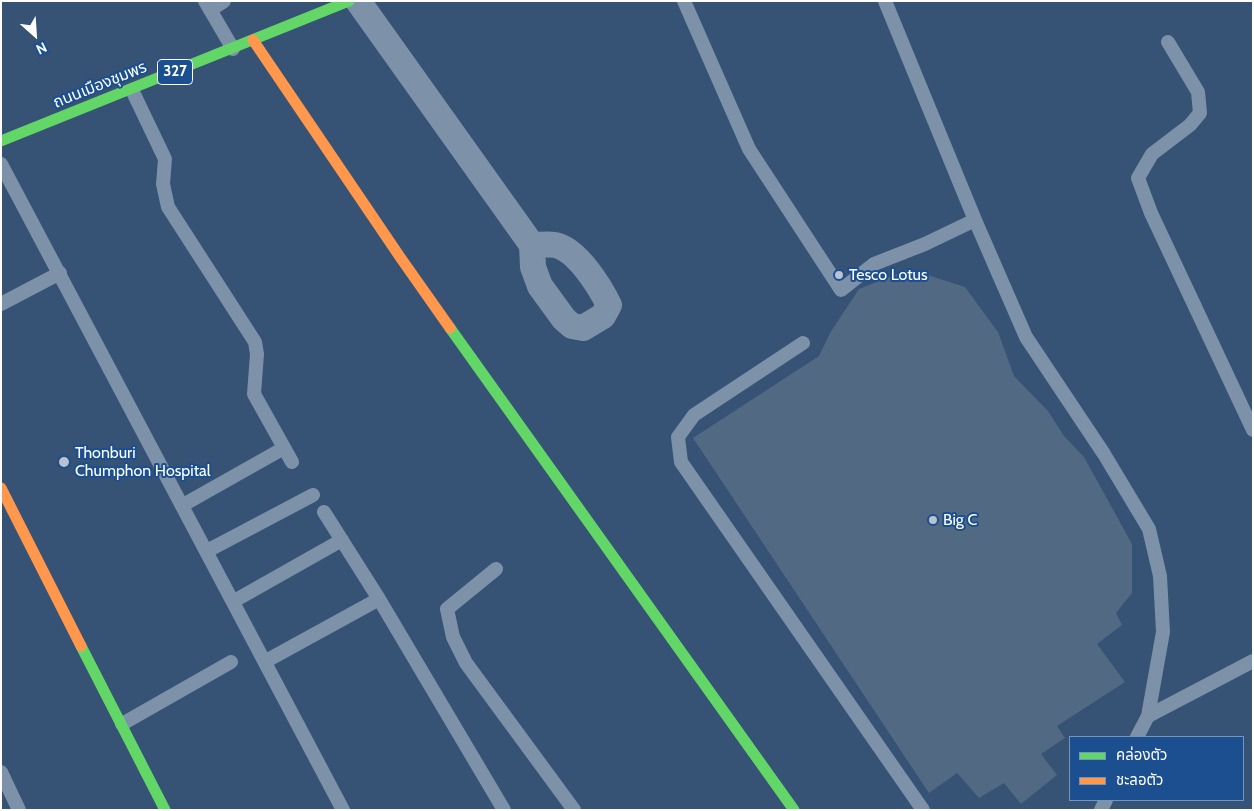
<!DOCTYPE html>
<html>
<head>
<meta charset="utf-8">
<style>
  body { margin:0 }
  #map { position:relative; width:1254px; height:811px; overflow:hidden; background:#365274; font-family:Cabin,"Noto Sans Thai",sans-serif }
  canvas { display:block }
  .frame { position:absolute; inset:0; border:2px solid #fff; pointer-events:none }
  .legend { position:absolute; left:1069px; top:736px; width:175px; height:65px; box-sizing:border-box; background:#1b4f8f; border:1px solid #7695bc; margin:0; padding:6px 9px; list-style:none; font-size:15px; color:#fff }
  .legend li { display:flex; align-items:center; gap:10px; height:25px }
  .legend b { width:25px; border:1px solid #7695bc }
  .north { position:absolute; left:10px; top:10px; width:50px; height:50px; -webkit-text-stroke:4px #1b4f8f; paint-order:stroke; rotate:154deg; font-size:14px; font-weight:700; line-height:20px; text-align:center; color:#fff }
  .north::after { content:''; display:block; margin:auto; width:18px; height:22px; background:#fff; clip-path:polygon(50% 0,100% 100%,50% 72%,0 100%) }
</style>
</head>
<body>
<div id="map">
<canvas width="1254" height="811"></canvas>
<div class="frame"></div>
<ul class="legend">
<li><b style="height:6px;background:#63d668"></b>คล่องตัว</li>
<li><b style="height:6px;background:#ff974d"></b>ชะลอตัว</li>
</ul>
<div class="north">N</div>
</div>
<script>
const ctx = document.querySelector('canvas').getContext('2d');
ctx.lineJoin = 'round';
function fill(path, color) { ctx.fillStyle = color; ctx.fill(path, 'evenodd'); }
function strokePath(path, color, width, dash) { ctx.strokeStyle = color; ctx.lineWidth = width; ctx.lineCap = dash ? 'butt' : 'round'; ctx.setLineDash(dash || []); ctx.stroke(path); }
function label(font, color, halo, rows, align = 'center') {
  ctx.font = font + ' Cabin,"Noto Sans Thai",sans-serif'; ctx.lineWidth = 4; ctx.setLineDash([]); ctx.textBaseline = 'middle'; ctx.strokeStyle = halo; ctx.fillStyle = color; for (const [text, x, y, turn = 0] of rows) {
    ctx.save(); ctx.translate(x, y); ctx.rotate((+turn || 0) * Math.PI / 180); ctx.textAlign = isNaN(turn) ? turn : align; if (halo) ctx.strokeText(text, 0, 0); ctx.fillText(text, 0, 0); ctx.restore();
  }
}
const building = new Path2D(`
  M909 269 965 287 998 332 1014 376 1048 411 1064 436 1084 457 1132 544V593L1116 613 1122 625 1097 644 1125 682 1057 726 1065 738 1041 754 1057 775 1021 804 1004 783 979 798 957 773 929 793 693 438 819 356 830 333 859 289Z`);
const lane = new Path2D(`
  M205 1 233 49
  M684 1 749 149 841 290 874 264 925 244 975 220 885 1
  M210 10 224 1
  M1168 42 1198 92 1200 113 1190 125 1152 154 1138 178 1151 213 1253 430
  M132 90 165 159 163 184 168 207 255 342 257 354 254 394 292 462
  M1 164 343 810
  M975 220 1026 337 1104 454 1149 529 1160 576 1163 632 1148 716 1137 737
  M1 304 60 273
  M803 343 694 415 678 437 681 462 923 810
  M183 505 284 448
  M324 512 379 599 504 810
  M207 551 313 495
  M496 569 447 609 453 637 466 663 574 810
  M234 601 342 540
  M266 661 379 599
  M1148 716 1253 661
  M122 724 231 662
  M1 772 19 810
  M1101 810 1106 800`);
const street = new Path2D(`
  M358 1 532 245 533 267 540 286 564 319 572 326 583 328 603 316 609 305C600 287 577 249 555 245 548 244 539 245 532 245`);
const fast = new Path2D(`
  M1 141 349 1
  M450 328 794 810
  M81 646 165 810`);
const slow = new Path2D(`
  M253 40 400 257 450 328
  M1 488 81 646`);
const markers = [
  [839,275,5,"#b9c2ce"],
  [64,462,6,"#b9c2ce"],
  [933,520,5,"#b9c2ce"]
];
const shields = [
  [175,72,35]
];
const shieldNames = [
  ["327",175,72]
];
const streetNames = [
  ["ถนนเมืองชุมพร",100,85,-22]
];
const poiNames = [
  ["Tesco Lotus",849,275],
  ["Thonburi",75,453],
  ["Chumphon Hospital",75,471],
  ["Big C",943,520]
];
fill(building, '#526984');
strokePath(lane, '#7d92a8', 14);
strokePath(street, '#7d92a8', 26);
strokePath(fast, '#63d668', 11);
strokePath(slow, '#ff974d', 11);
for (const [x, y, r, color] of markers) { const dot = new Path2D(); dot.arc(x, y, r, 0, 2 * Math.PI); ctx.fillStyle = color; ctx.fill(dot); strokePath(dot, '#1b4f8f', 2); }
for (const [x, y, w] of shields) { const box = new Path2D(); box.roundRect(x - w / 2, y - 12.5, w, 25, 4); ctx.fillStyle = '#1b4f8f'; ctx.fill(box); strokePath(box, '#fff', 1); }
label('bold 15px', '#fff', null, shieldNames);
label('16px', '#fff', '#1b4f8f', streetNames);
label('16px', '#fff', '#1b4f8f', poiNames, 'left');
</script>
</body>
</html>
